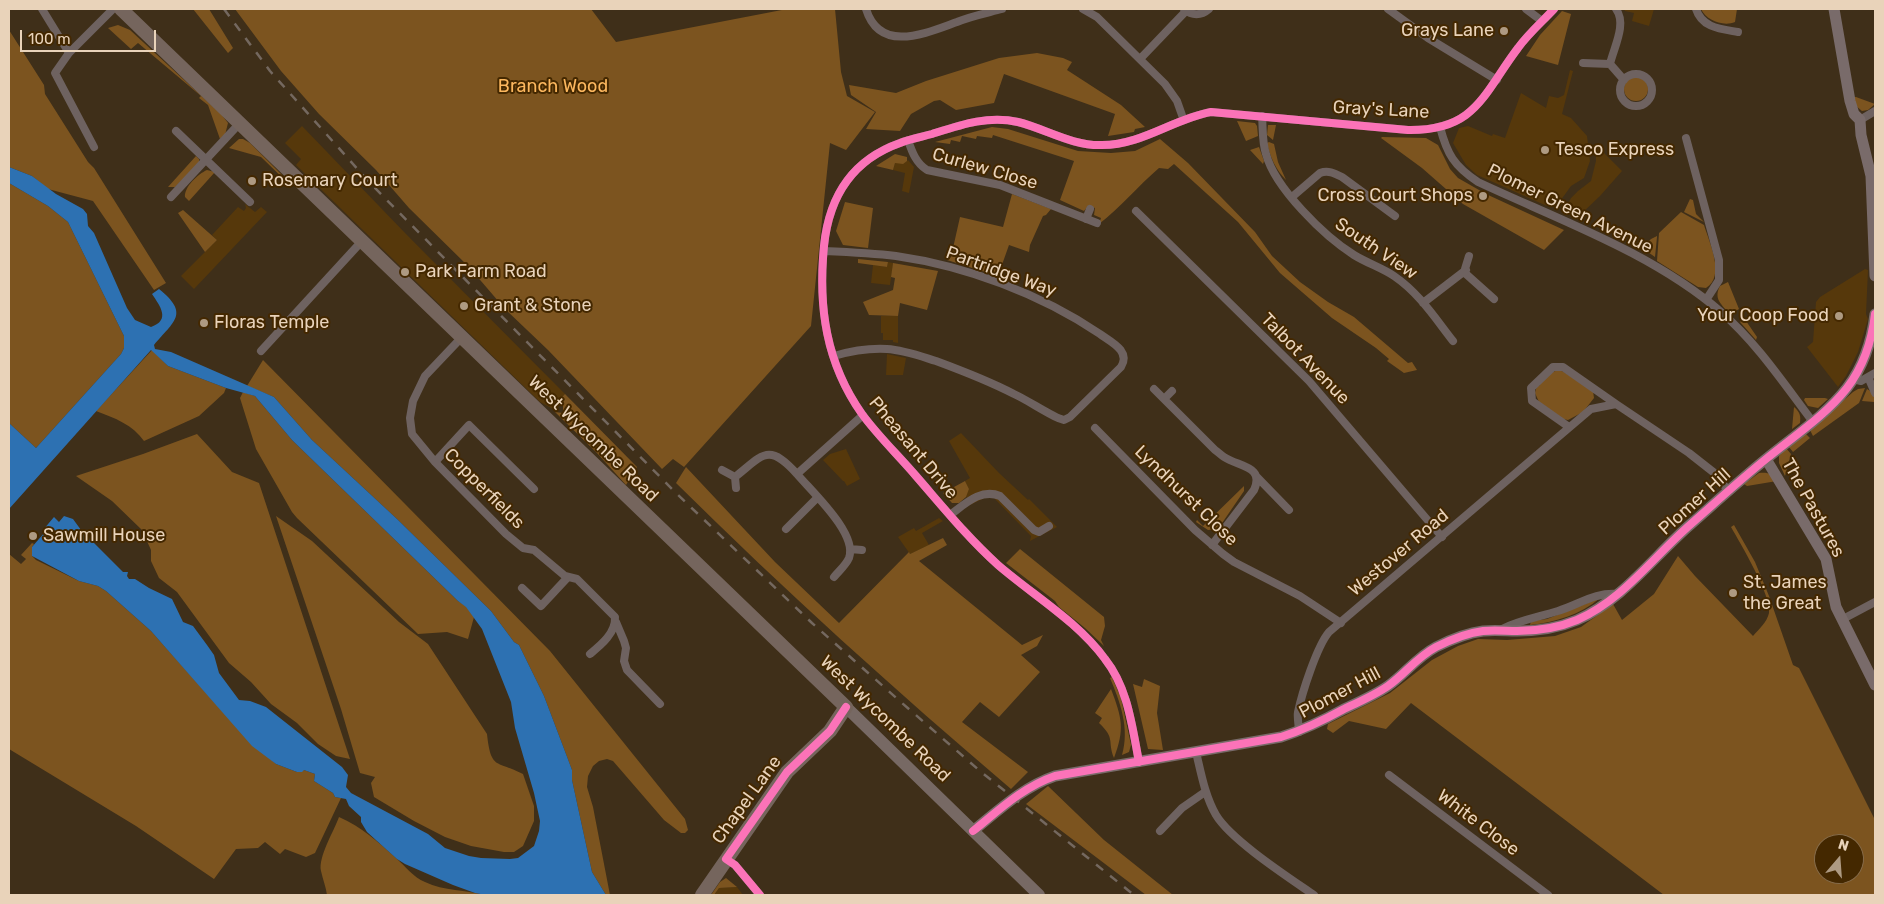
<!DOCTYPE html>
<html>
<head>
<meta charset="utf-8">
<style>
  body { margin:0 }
  #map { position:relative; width:1884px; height:904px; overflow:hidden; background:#3f2f19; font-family:Rubik,sans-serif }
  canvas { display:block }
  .frame { position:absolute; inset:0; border:10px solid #e9d3ba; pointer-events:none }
  .north { position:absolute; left:1814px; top:834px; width:50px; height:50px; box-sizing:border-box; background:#442800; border:1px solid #866c4a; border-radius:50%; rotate:18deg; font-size:14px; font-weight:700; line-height:20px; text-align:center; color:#e9d3ba }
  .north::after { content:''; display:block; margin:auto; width:18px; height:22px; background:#ae9a82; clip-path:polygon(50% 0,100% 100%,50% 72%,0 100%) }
  .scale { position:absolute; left:20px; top:30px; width:136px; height:22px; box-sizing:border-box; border:2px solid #e9d3ba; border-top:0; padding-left:6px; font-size:15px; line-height:18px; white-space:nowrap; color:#e9d3ba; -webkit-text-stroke:4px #442800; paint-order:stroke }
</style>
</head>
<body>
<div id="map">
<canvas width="1884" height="904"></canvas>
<div class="frame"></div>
<div class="north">N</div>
<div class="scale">100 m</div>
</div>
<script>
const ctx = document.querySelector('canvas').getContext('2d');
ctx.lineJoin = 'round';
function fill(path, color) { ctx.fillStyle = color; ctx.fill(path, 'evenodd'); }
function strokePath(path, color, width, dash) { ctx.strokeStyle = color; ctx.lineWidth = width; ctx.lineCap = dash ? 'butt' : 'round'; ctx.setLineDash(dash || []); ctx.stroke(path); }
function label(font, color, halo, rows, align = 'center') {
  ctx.font = font + ' Rubik,sans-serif'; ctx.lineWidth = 4; ctx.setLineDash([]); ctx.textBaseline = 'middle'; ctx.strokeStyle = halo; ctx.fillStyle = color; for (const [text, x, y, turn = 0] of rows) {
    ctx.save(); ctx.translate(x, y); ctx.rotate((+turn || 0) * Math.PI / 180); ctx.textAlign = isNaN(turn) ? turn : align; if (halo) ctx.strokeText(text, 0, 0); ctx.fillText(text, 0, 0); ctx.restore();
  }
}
const built = new Path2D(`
  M1624 9H1654L1649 26 1632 21 1634 13 1625 11Z
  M1570 70 1573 71 1562 114 1571 118 1587 136 1590 161 1584 178 1571 186 1558 204 1547 206 1477 175 1466 165 1453 143 1459 128 1468 126 1492 136 1493 134 1505 138 1521 93 1546 108 1549 96 1558 98 1564 95Z
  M302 126 406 234 565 394 556 403 555 410 540 402 296 165 301 159 285 143Z
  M1596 145 1622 171 1600 196 1578 217 1570 210 1568 204 1571 198 1578 191 1591 181 1596 161Z
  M908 160 914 167 909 193 902 191 905 173 893 170 895 163 907 161Z
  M245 204 255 212 261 207 267 212 194 289 181 276 217 240 212 235 238 207 244 211 246 208Z
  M888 262 893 263 890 285 871 283 873 265 887 267Z
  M1865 269 1868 270 1866 314 1868 319 1858 352 1846 376 1838 387 1807 347 1813 342 1816 302 1820 297Z
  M881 316H898V343L893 342V340H883V333H881Z
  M887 354 906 358 903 375H886Z
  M961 433 999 473 1028 500 1029 499 1057 527 1030 541 1031 536 991 495 970 505 966 496 969 489 965 481 970 478 949 441Z
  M846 449 860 479 847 486 844 481H843L823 460 830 454Z
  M939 518 943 521 922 533 929 545 910 554 898 537 914 528 916 531Z
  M737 887 743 895H714L719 888Z`);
const green = new Path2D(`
  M193 9H209L233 48 228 53Z
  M235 9H591L616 42 787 9H835L841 72 847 96 875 112 846 150 830 143 811 326 684 467 673 459 662 469 548 350 505 309 469 267 409 208 376 170 319 114 281 71Z
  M1701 9H1737L1735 22C1723 27 1706 20 1701 9Z
  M1562 11 1571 14 1558 65 1526 56 1540 35Z
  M118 25 130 30 221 114 228 123 225 135 220 139 208 105 199 98 201 96 138 43 131 49 108 28Z
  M9 30 44 85 45 94 88 162 94 168 166 283 154 290 93 201 48 189 32 176 9 167Z
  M1037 53 1063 58 1072 62 1067 70 1121 105 1145 127 1135 129 1134 132 1108 136 1115 114 1004 74 994 103 956 110 940 100 934 101 911 114 900 131 866 129 876 112 851 95 849 85 896 93 926 81 999 58Z
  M1624 89a12 12 0 1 1 24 0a12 12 0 1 1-24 0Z
  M1853 97H1856L1875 104 1868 110 1862 111 1856 106Z
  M1237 121 1255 123 1257 126 1258 136 1246 141Z
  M1268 125H1276L1273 140 1267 135Z
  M992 127 1008 129 1078 151 1111 153 1135 151 1160 139 1188 163 1255 232 1272 256 1300 282 1328 302 1354 317 1408 363 1412 362 1417 370 1404 373 1387 361 1389 359 1376 348 1332 318 1280 273 1238 222 1174 164 1168 169 1159 168C1138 186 1120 208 1099 224L1101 218 1094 215 1095 208 1088 206 1084 211 1060 200 1074 161 993 135 992 138 977 136 976 139 962 136 960 142 951 140 950 144 935 142Z
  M1382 137 1426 138 1438 145 1450 169 1458 178 1486 194 1564 230 1544 250 1463 204 1422 168 1381 138Z
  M239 139H243L250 143 292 185 291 186 261 157 229 148Z
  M1269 142 1274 144 1278 162 1286 180C1276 170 1270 157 1267 143Z
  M1259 147 1264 161 1263 164 1250 150Z
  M895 154 907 157V161L903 164 895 163 893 170 876 166Z
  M196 156 199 159V165L175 187H168Z
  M207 170 215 172 189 201 185 197C184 187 198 174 207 170Z
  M9 183 48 206 68 222 124 336V348L121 354 36 448 9 423Z
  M1012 194 1051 209 1046 215 1043 216 1030 245 1029 252 1009 245 998 276 947 260 951 257 960 217 1003 227Z
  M1690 199 1693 200 1696 214 1704 222 1684 212Z
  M845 202 873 208 868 248 843 245 836 231Z
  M183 210 217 240 205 252 178 213Z
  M1681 212 1704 225C1709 242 1726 276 1706 288L1698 287 1657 261 1659 233Z
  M1657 236V237L1655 257 1642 248 1651 239Z
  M858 259 888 262 887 267 858 263Z
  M893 263 938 271 927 310 900 303 898 316 869 315 863 302 893 290 895 278 891 277Z
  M1728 282 1739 309 1730 314C1722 305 1713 299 1720 286Z
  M1744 318 1757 337 1756 340 1740 322Z
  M152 350 168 366 226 388 224 393 199 416 144 441C133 425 115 418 96 411Z
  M263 360 550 651 685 819 688 830 685 833H681L664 820 613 761 607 759 599 761 593 766 588 776 587 787 593 807 610 895H606L592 872 572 780V770L566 754 544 696 519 645 514 642 491 611 397 519 312 440 274 397 247 386Z
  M1559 370 1564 372 1593 391 1594 398 1583 412 1568 420 1563 419 1539 402 1535 393 1537 385 1539 386C1542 380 1551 371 1559 370Z
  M1865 388 1859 403 1813 436 1810 430 1853 392 1858 389Z
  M1867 389 1875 394 1874 402 1862 401Z
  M243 392 255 396 292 440 458 601 466 606 474 617 468 639 447 632 418 634 297 518 292 512 256 449 240 398Z
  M565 394 637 467 626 485 597 453 555 412 563 413V404L556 403Z
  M1805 398H1825L1828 399 1818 408 1808 406 1804 400Z
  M1794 407C1800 412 1801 416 1800 423L1792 429Z
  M1805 433 1810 438 1793 452 1789 447Z
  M197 434 232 472 259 483 350 759 336 756 318 744 297 723 271 704 251 682 229 663 177 592 159 578 151 561V550L142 530 112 501 76 476 143 454Z
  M1786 448 1791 454 1785 476 1779 463V456Z
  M686 467 775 562 839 623 909 552 910 554 943 538 947 545 919 561 1022 645 1043 635 1037 646 1021 655 1040 672 999 717 980 702 962 722 1028 772 1011 789C896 691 784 590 676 483Z
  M1759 473C1768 472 1773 474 1777 481L1747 486 1744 484Z
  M965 481 969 489 966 497 959 503H952L943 493Z
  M1244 486V491L1218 529 1208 530 1196 522 1197 520 1203 526Z
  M276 516 312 541 399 622 428 644 487 734C491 771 497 760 523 774L534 806V821L523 846 514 852H504L471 846 445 837 414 821 374 797 371 783 375 777 360 773 341 709Z
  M1734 525 1755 562 1769 596 1793 665 1799 668 1875 820V895H1664L1411 703 1386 729 1349 721 1333 733 1327 729 1328 724 1390 693 1432 660 1458 646 1478 639 1507 640 1555 636 1581 627 1613 604 1622 620 1654 594 1678 556 1695 576 1753 636C1759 629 1767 622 1769 613 1772 596 1740 543 1731 527ZM1824 844H1854V874H1824Z
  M32 543 34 544 32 547V556L36 560 79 581 98 586 106 591 151 631 239 730 276 764 297 772 304 770 315 774 314 781 333 793 335 797 341 798 315 853 306 857 285 849 280 854 265 842 258 848 236 849 214 879 136 826 9 749V554L21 564 26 559 21 555Z
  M1020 549 1104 617 1105 626 1101 640 1104 646 1085 628 1059 607 1055 601 1006 563Z
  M1600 598C1580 615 1556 622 1530 625L1531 621 1547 619Z
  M1112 677 1121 698 1131 745 1129 752 1122 755C1130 728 1120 702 1110 678Z
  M1144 679 1160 686 1157 713 1163 750 1148 749 1133 684 1142 687Z
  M1111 689C1122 718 1125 729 1114 758 1107 741 1116 739 1099 723L1102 718 1095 713Z
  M1048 786 1104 840 1173 895H1146L1026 804Z
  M339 817C362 827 377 841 396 858 406 867 413 877 425 882 444 891 466 890 486 895H327C326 887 323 880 321 871 318 857 334 831 339 817Z
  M726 878 737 887 719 888 714 895H711L720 882Z`);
const water = new Path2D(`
  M9 167 32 176 56 194 83 209 87 214 88 226 94 233 127 308 135 320 151 327C171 320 160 306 152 294L159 289C190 314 174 321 154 345L155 349 171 352 274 397 312 440 397 519 491 611 514 642 519 645 544 696 566 754 572 770V780L592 872 606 895H486L475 893 453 885 405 864 397 859 367 832 361 822V817L349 806 346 799 335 797 333 793 314 781 315 774 304 770 302 772H297L276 764 252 746 151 631 106 591 98 586 79 581 32 556V547L45 532 43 530 54 517 59 522 64 516 73 519 81 530 123 572H128L127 576 129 579H135L149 588 172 599 183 622 193 626 207 645 214 655 219 673 239 700 250 701 266 707 342 767 348 775 346 787 351 793 428 834 445 848 469 856 481 858 510 859 518 858 534 846 539 831 540 821 534 793 515 728 511 702 482 629 466 607 458 601 292 440 255 396 226 388 168 366 151 350 9 509V423L36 448 121 354 124 348V336L68 222 48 206 9 183Z`);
const street = new Path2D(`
  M42 9 69 53
  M866 9C880 54 926 33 957 22 971 16 987 13 1002 9
  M1083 9 1097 17 1165 84 1177 101 1183 118
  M1184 9C1192 16 1201 16 1209 9
  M1388 9 1428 38 1497 80
  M1526 9 1542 21
  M1616 9C1627 24 1614 47 1610 64L1624 80
  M1696 9C1702 28 1721 29 1738 32
  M1140 59 1186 11
  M1583 63 1610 64
  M1620 90a16 16 0 1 1 32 0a16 16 0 1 1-32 0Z
  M1262 116C1263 128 1262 142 1266 154 1275 188 1324 236 1354 255 1367 263 1382 268 1394 276 1419 293 1435 318 1453 341
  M1860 120 1875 111
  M1440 127C1447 154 1454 166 1478 182 1559 220 1653 253 1721 312 1757 343 1784 384 1813 422
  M176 131 250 202
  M1686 138 1719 260V280L1706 300
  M908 140C912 152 916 163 927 170L1000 185 1097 223
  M94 147 55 73 69 53 113 9
  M171 197 239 124
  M1292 197 1320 173C1328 170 1334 173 1342 177L1395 216
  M1136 211 1309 381 1442 537
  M1086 219 1090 209
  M824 251C848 252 872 253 896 256 966 266 1041 294 1100 334 1111 342 1131 351 1121 367L1070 417 1064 420 1058 418C1043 411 1029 401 1014 394 989 381 963 371 936 361 920 356 904 350 887 349 869 348 851 351 834 356
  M1469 256 1465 269 1466 274 1494 299
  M1423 303 1466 270
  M462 337 425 376 413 401 410 418 412 434 435 462 506 534 523 548 534 550 565 576 577 579 615 617C616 633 601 645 590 654
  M261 351 362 241
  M1868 377 1875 393
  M1853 379 1861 381 1875 373
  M1154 389 1215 450C1218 452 1221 455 1224 457 1239 467 1265 466 1254 490L1212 545
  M1164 399 1172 391
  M1569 427 1532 401 1531 388 1553 367H1563L1616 404
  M1095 428 1195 530 1223 554 1234 562 1300 596 1341 623
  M435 462 469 425 534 489
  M722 470 735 477 736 488
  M797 474C812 492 858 534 849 558 846 565 839 571 834 577
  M1256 476 1289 510
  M735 477C763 455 768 442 797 474L863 415
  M950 515C965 504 981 488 1000 496L1034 530 1039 532 1049 526
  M786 529 817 498
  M850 549 862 550
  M522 588 541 606 568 577
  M1843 619 1875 602
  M616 622 624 641 626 648 624 661 627 670 660 704
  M1502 629C1520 620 1539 617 1558 611 1580 604 1595 592 1618 594
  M1299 732C1299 725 1297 718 1298 712 1302 693 1317 646 1329 632L1591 409 1616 404 1689 453 1717 475 1728 491
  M1196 752C1201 773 1205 796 1216 815 1231 840 1288 877 1314 895
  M1139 762C1132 726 1128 688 1105 659 1077 621 1034 596 998 565 968 538 943 507 916 476 899 456 878 436 862 414 826 363 818 307 824 246 829 197 852 160 900 143 910 139 921 137 932 134 960 125 988 115 1018 122 1046 129 1072 146 1102 145 1142 145 1173 119 1211 112L1408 130C1476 131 1483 94 1518 48 1528 34 1542 22 1554 9
  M1389 775 1548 895
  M1160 831 1182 808 1205 792
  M726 859 735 865 760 895`);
const secondary = new Path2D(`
  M1834 9 1850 101 1854 114 1860 120 1861 135 1871 176 1875 276
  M1766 459 1826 559 1836 607 1875 685
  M973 831C999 810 1023 787 1055 776L1281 737C1303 730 1324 720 1344 709 1359 702 1375 695 1388 686 1405 674 1417 657 1436 647 1450 640 1466 633 1483 631 1494 630 1506 631 1517 631 1538 631 1558 628 1577 620 1623 600 1654 556 1691 524 1716 502 1740 480 1766 459 1794 436 1825 416 1847 388 1863 367 1872 340 1875 314`);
const primary = new Path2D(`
  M846 707 1039 895`);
const highway = new Path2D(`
  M121 9 846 707 830 731 787 772 702 895`);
const rail = new Path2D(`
  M224 9 270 71 370 183 675 492 812 623 902 703 980 771 1134 895`);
const cycleway = new Path2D(`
  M1139 762C1132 726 1128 688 1105 659 1077 621 1034 596 998 565 968 538 943 507 916 476 899 456 878 436 862 414 826 363 818 307 824 246 829 197 852 160 900 143 910 139 921 137 932 134 960 125 988 115 1018 122 1046 129 1072 146 1102 145 1142 145 1173 119 1211 112L1408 130C1476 131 1483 94 1518 48 1528 34 1542 22 1554 9
  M973 831C999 810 1023 787 1055 776L1281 737C1303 730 1324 720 1344 709 1359 702 1375 695 1388 686 1405 674 1417 657 1436 647 1450 640 1466 633 1483 631 1494 630 1506 631 1517 631 1538 631 1558 628 1577 620 1623 600 1654 556 1691 524 1716 502 1740 480 1766 459 1794 436 1825 416 1847 388 1863 367 1872 340 1875 314
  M760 895 735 865 726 859 787 772 830 731 846 707`);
const markers = [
  [1504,31,5,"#ae9a82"],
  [1545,150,5,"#ae9a82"],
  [252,181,5,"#ae9a82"],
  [1483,196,5,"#ae9a82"],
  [405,272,5,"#ae9a82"],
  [464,306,5,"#ae9a82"],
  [1839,316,5,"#ae9a82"],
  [204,323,5,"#ae9a82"],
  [33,536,5,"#ae9a82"],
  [1733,593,5,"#ae9a82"]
];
const poiNames = [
  ["Grays Lane",1494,31,"right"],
  ["Tesco Express",1555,150],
  ["Rosemary Court",262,181],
  ["Cross Court Shops",1473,196,"right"],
  ["Park Farm Road",415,272],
  ["Grant & Stone",474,306],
  ["Your Coop Food",1829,316,"right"],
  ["Floras Temple",214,323],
  ["Sawmill House",43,536],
  ["St. James",1743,583],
  ["the Great",1743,604]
];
const parkNames = [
  ["Branch Wood",553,87]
];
const streetNames = [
  ["Gray's Lane",1381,110,3],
  ["Curlew Close",985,169,16],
  ["Plomer Green Avenue",1570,209,26],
  ["South View",1376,249,34],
  ["Partridge Way",1001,272,20],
  ["Talbot Avenue",1305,359,46],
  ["West Wycombe Road",593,439,44],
  ["Pheasant Drive",913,448,50],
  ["Copperfields",484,489,45],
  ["Lyndhurst Close",1186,496,44],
  ["Plomer Hill",1695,502,-42],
  ["The Pastures",1813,508,61],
  ["Westover Road",1399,553,-40],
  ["Plomer Hill",1340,693,-28],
  ["West Wycombe Road",885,719,44],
  ["Chapel Lane",747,800,-54],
  ["White Close",1478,823,37]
];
fill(built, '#56380b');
fill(green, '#7c541f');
fill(water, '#2d71b2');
strokePath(street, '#6e6260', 8);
strokePath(secondary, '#796b6a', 11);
strokePath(primary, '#776964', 12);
strokePath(highway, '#75655d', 14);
strokePath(rail, '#74685f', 2.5, [9, 9]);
strokePath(cycleway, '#fb73b8', 8);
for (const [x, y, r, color] of markers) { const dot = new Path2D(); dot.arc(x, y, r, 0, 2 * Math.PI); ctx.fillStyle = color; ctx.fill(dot); strokePath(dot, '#442800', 2); }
label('18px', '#e9d3ba', '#442800', poiNames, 'left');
label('18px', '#fcb75e', '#442800', parkNames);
label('18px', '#e9d3ba', '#442800', streetNames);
</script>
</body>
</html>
